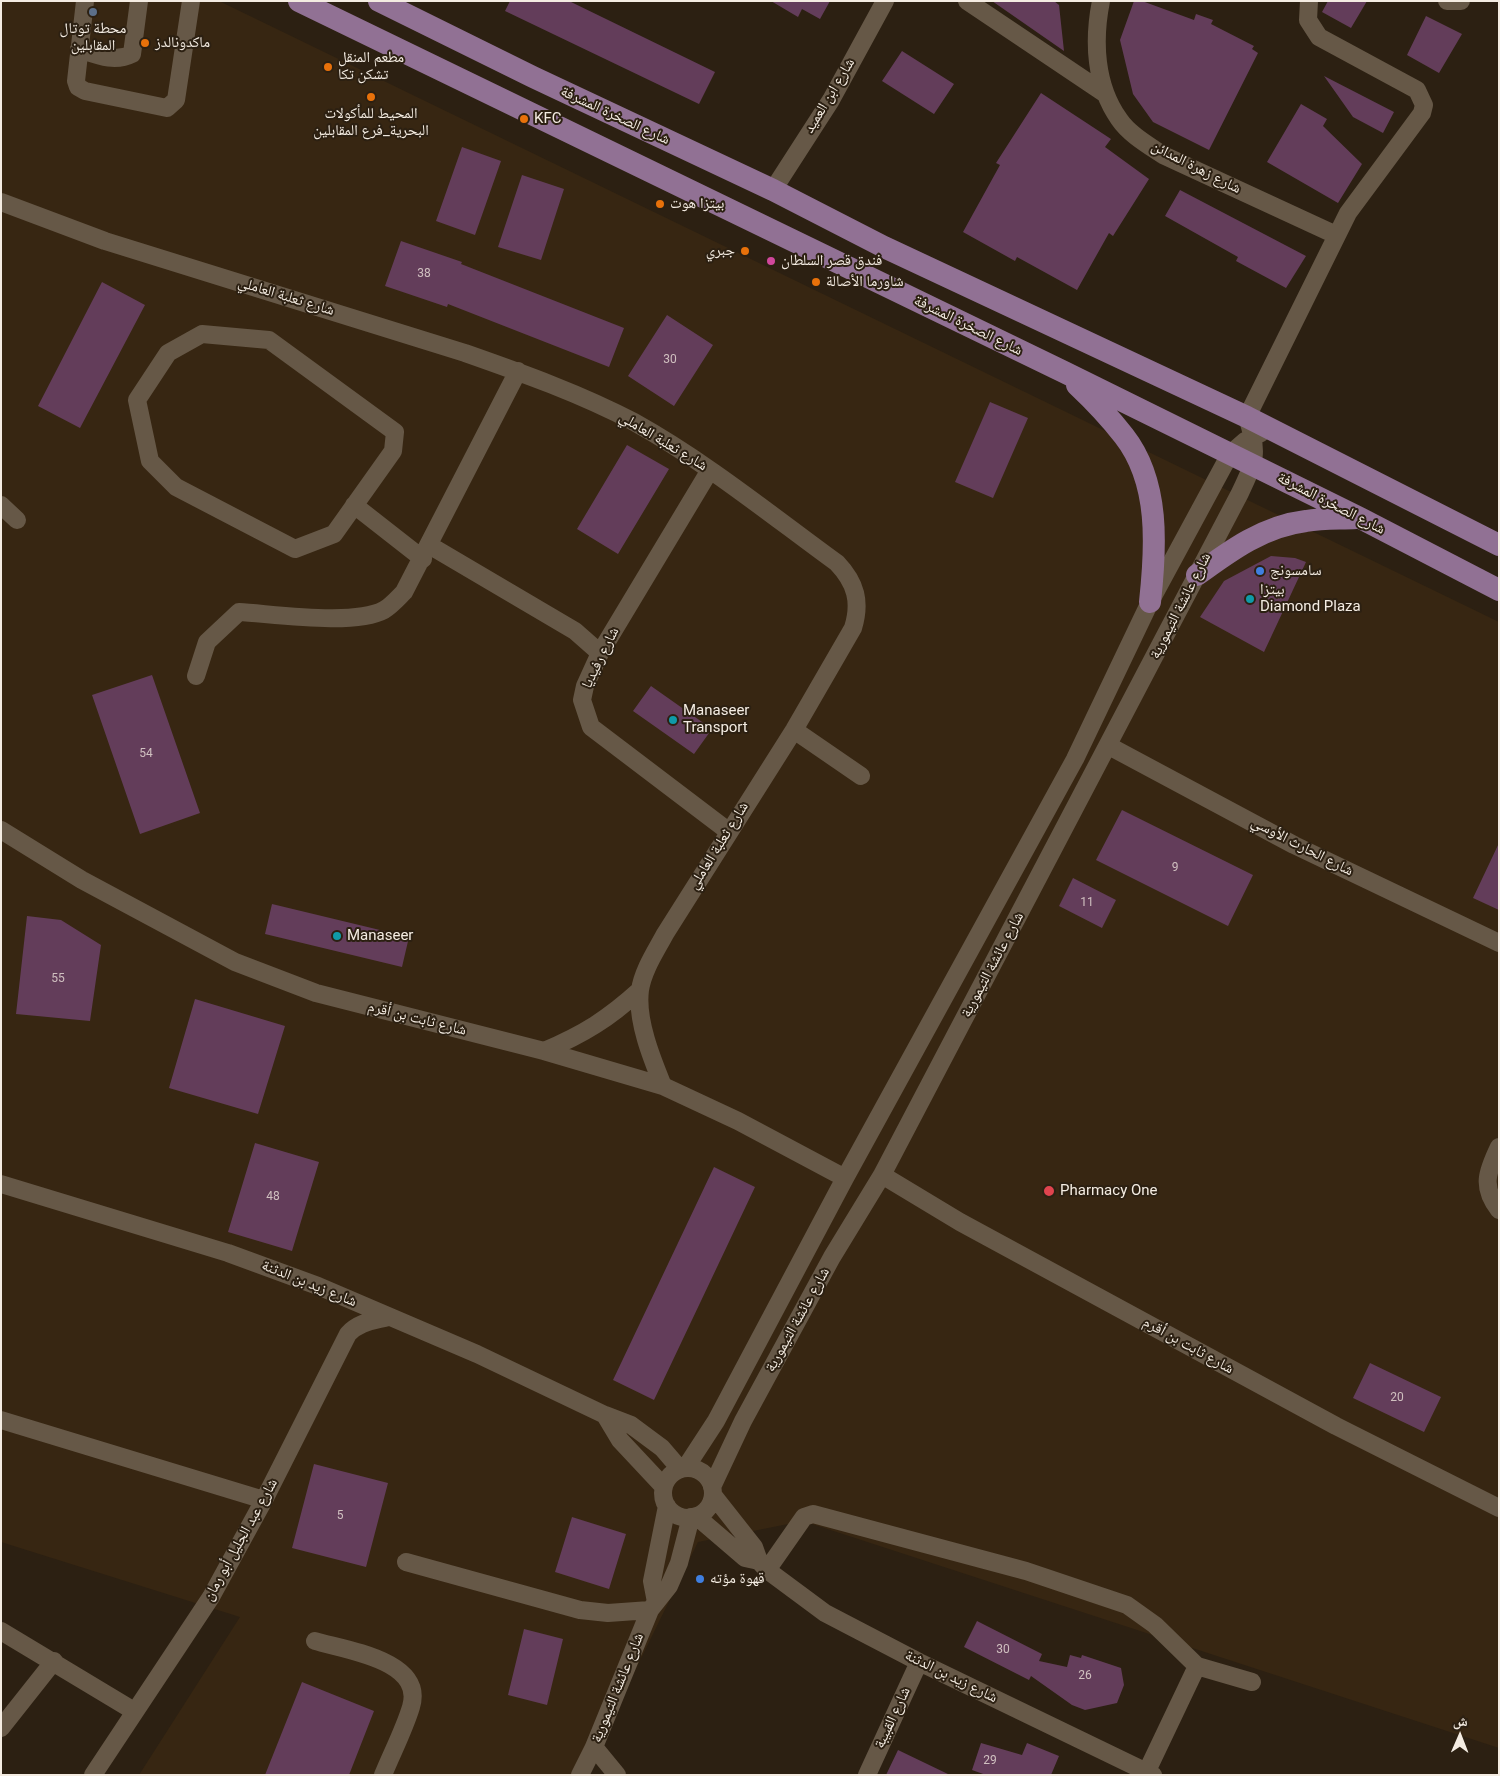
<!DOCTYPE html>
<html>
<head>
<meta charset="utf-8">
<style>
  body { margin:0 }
  #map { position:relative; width:1500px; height:1776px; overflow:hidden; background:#2c2012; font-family:Roboto,"Noto Naskh Arabic",sans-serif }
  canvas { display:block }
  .frame { position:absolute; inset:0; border:2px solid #f4ece2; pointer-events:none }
  .north { position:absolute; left:1435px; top:1711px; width:50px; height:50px; -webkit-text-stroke:4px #2c2012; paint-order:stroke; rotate:1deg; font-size:14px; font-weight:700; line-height:20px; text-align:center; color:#f4ece2 }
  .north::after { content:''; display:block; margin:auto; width:18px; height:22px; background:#f4ece2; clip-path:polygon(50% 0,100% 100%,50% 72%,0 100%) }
</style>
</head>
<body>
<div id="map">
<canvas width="1500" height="1776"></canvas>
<div class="frame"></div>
<div class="north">ش</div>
</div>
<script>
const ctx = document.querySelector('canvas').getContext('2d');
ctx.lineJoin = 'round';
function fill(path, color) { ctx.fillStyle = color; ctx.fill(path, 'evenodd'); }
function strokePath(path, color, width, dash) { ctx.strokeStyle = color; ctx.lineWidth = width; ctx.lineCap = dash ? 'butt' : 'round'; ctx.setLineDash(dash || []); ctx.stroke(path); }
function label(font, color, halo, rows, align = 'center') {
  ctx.font = font + ' Roboto,"Noto Naskh Arabic",sans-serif'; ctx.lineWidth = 4; ctx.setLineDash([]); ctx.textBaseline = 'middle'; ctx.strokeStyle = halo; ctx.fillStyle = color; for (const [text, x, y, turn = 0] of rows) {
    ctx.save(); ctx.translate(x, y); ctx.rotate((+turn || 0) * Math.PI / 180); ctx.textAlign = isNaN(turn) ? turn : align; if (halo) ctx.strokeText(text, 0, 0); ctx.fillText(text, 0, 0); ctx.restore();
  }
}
const built = new Path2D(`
  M1 1H219L1499 622V1748L803 1521 698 1542 584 1775H139L240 1617 1 1542Z`);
const building = new Path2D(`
  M510 1H569L715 72 699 104 505 11Z
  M771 1H830L820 19 802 9 798 17Z
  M992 1H1054L1059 5 1064 51Z
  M1134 1H1142L1194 20 1196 14 1213 20 1211 24 1254 46 1252 49 1258 53 1209 150 1153 122 1133 94 1120 40Z
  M1328 1H1367L1351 28 1322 12Z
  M1426 16 1462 34 1439 73 1407 55Z
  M902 51 954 84 934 114 882 81Z
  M1324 76 1394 112 1383 133 1353 117Z
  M1041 93 1111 139 1105 147 1149 179 1113 236 1109 233 1077 290 1017 257 1015 261 963 232 1000 165 996 163Z
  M1301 104 1327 119 1323 126 1362 164 1338 203 1267 162Z
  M462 147 501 161 475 235 436 221Z
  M522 175 564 189 541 260 498 247Z
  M1180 190 1306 256 1286 288 1236 261 1238 257 1165 216Z
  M401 241 462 262 461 264 624 328 609 367 448 304 447 307 385 286Z
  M102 282 145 305 80 428 38 406Z
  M667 315 713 345 674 406 628 376Z
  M990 402 1028 418 993 498 955 482Z
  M627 445 669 469 618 554 577 529Z
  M1271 556 1295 558 1306 562 1264 652 1200 617 1224 581Z
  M152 675 200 813 140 834 92 695Z
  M651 686 712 729 694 754 633 711Z
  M1122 810 1253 875 1228 926 1096 860Z
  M1499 843V910L1473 898Z
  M1073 878 1116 900 1102 928 1059 906Z
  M272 904 409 937 402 967 265 934Z
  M27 916 61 920 101 945 90 1021 16 1014Z
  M195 999 285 1026 258 1114 169 1088Z
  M255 1143 319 1162 292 1251 228 1232Z
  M714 1167 755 1187 654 1400 613 1380Z
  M1370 1363 1441 1397 1424 1432 1353 1398Z
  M314 1464 388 1483 366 1567 292 1548Z
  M572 1517 626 1534 609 1589 555 1572Z
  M977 1621 1042 1654 1039 1661 1067 1667 1070 1655 1081 1658 1082 1655 1121 1668 1124 1685 1117 1703 1085 1710 1072 1705 1031 1676 1029 1680 964 1647Z
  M524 1629 563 1639 547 1705 508 1695Z
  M302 1682 374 1711 349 1775H265Z
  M981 1743 1022 1755 1027 1743 1059 1756 1051 1775H986L972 1770Z
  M898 1750 950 1775H886Z`);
const minor = new Path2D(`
  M85 1 76 81 78 87 85 91 167 108 176 100 191 1
  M967 1 1104 93
  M1101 1C1093 41 1095 85 1119 119 1129 134 1148 145 1163 155L1336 235
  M1447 1H1461
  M79 49C97 55 114 63 132 54L139 1
  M773 190 831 100 885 1
  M1 202 105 241 465 353C522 373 581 394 634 422 706 462 771 515 837 563 856 583 861 602 853 628L794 730 665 934C656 951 643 970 640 990 636 1020 652 1059 663 1086
  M202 334 269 340 395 432 393 451 334 534 295 549 176 487 150 461 137 400 168 353Z
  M710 470 600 653 585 686 582 700 591 727 728 831
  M1 505 17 520
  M354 505 423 559
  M429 545 575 631 600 653
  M196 676 207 642 239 612C274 614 355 626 384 610 391 606 398 598 404 592L518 371
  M794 730 861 776
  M1109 746 1294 845 1499 943
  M1 830 82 880 235 962 316 993 544 1051 663 1086 738 1121 845 1178
  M544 1051C584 1034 608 1019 640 990
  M1499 1147C1487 1172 1481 1187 1499 1210
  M882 1175 960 1222 1336 1426 1499 1508
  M1 1184 228 1253 318 1286 477 1354 605 1415 631 1425 662 1448 680 1469
  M605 1415 620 1440 664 1487
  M1 1420 264 1500
  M686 1467 716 1421 845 1178 1075 759 1150 602 1230 454 1245 441 1261 433
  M663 1493a25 25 0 1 1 50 0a25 25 0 1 1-50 0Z
  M712 1487 743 1421 832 1257 882 1175 1240 493C1255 461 1259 453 1247 417L1348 213 1422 113 1424 105 1417 90 1319 37 1308 20 1309 1
  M713 1495 754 1547 759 1561 767 1570 825 1613 919 1662 1153 1775
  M696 1516 745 1558 759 1561
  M406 1562 580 1610 608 1613 650 1610
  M767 1570 804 1517 813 1514 1026 1571 1127 1605 1155 1625 1197 1666 1147 1771
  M656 1602 652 1581 667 1506
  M1 1631 134 1711
  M315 1641C345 1650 425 1660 411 1707 404 1730 392 1753 383 1775
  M1197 1666 1252 1682
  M1 1728 54 1661
  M594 1747 617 1775
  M93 1775 211 1597 264 1500 348 1334C359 1322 373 1321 388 1317
  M580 1775 594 1747 650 1610 669 1586 679 1563 691 1517
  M867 1775 919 1662`);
const major = new Path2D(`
  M299 1 1064 372 1360 518 1499 590
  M379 1 533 77 773 190 884 247 1247 417 1499 545
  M1077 385C1094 401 1110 418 1124 436 1160 482 1156 547 1150 602
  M1197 575C1231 550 1264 526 1306 521 1323 518 1340 519 1356 518`);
const markers = [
  [93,12,5,"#5c6f8a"],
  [145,43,5,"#e8710a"],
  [328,67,5,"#e8710a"],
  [371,97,5,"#e8710a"],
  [524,119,5,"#e8710a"],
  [660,204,5,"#e8710a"],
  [745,251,5,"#e8710a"],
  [771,261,5,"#d1479c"],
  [816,282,5,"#e8710a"],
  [1260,571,5,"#3f7fe0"],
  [1250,599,5,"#0f9aa8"],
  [673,720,5,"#0f9aa8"],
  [337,936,5,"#0f9aa8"],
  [1049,1191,6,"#e0444e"],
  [700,1579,5,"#3f7fe0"]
];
const numberNames = [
  ["38",424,274],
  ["30",670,360],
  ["54",146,754],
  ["9",1175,868],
  ["11",1087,903],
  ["55",58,979],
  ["48",273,1197],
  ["20",1397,1398],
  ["5",340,1516],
  ["30",1003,1650],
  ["26",1085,1676],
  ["29",990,1761]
];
const poiNames = [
  ["محطة توتال",93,29,"center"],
  ["المقابلين",93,46,"center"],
  ["ماكدونالدز",155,43],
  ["مطعم المنقل",338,58],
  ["تشكن تكا",338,75],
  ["المحيط للمأكولات",371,114,"center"],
  ["البحرية_فرع المقابلين",371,131,"center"],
  ["KFC",534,119],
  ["بيتزا هوت",670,204],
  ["جبري",735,251,"right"],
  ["فندق قصر السلطان",781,261],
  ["شاورما الأصالة",826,282],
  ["سامسونج",1270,571],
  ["بيتزا",1260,590],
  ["Diamond Plaza",1260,607],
  ["Manaseer",683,711],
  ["Transport",683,728],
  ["Manaseer",347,936],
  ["Pharmacy One",1060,1191],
  ["قهوة مؤته",710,1579]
];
const streetNames = [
  ["شارع ابن العميد",830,96,-59],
  ["شارع الصخرة المشرفة",615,116,25],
  ["شارع زهرة المدائن",1196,168,27],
  ["شارع ثعلبة العاملي",286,297,17],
  ["شارع الصخرة المشرفة",968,326,26],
  ["شارع ثعلبة العاملي",663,442,31],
  ["شارع الصخرة المشرفة",1331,504,27],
  ["شارع عائشة التيمورية",1181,606,-63],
  ["شارع رفيديا",601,658,-64],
  ["شارع ثعلبة العاملي",719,846,-58],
  ["شارع الحارث الأوسي",1302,847,27],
  ["شارع عائشة التيمورية",993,965,-62],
  ["شارع ثابت بن أقرم",417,1019,14],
  ["شارع زيد بن الدثنة",309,1284,22],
  ["شارع عائشة التيمورية",798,1320,-61],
  ["شارع ثابت بن أقرم",1188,1346,29],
  ["شارع عبد الجليل أبو رمان",241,1540,-61],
  ["شارع زيد بن الدثنة",951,1677,26],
  ["شارع عائشة التيمورية",618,1688,-68],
  ["شارع القبيبة",893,1718,-65]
];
fill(built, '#372612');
fill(building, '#633d5a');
strokePath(minor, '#665847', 18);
strokePath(major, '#917194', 22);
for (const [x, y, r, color] of markers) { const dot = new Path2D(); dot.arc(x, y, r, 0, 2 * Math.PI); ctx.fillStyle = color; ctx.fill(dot); strokePath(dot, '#2c2012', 2); }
label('12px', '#d0c0c0', null, numberNames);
label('15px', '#f4ece2', '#2c2012', poiNames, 'left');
label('15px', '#f4ece2', '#2c2012', streetNames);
</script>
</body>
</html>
